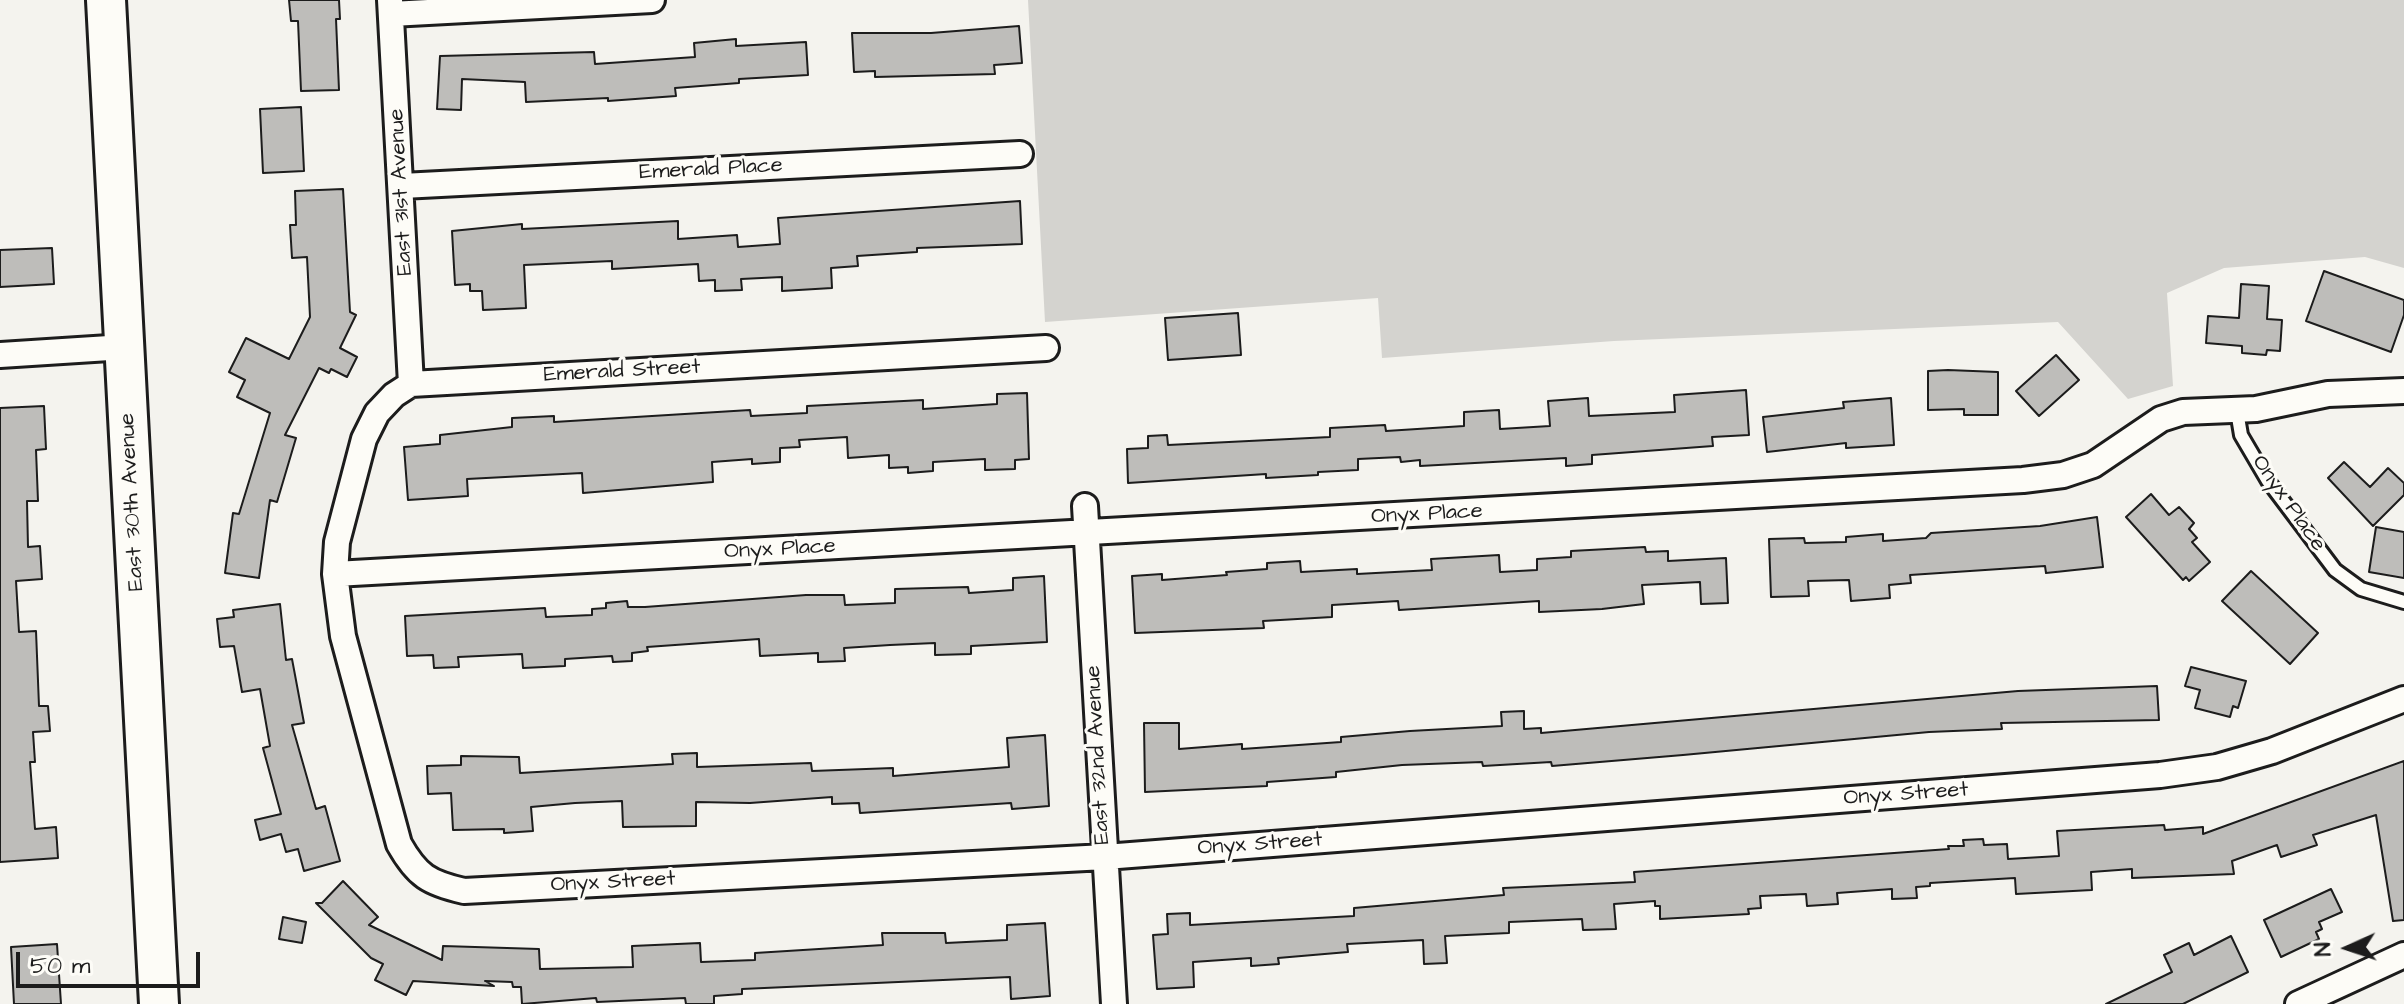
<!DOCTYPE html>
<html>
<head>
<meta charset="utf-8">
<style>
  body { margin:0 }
  #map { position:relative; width:2404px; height:1004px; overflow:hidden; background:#f4f3ee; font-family:"Architects Daughter",sans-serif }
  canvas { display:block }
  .north { position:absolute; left:2308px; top:908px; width:80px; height:80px; -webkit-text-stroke:6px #fdfcf7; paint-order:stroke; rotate:267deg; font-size:22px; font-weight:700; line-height:32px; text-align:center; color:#1c1c1c }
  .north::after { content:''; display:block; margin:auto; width:28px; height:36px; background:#1c1c1c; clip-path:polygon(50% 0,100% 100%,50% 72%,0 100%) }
  .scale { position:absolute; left:16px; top:952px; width:184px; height:36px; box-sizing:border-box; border:4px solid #1c1c1c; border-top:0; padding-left:10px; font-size:24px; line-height:28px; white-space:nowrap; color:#1c1c1c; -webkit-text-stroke:6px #fdfcf7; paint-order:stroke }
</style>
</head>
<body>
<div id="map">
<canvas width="2404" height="1004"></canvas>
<div class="north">N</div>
<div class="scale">50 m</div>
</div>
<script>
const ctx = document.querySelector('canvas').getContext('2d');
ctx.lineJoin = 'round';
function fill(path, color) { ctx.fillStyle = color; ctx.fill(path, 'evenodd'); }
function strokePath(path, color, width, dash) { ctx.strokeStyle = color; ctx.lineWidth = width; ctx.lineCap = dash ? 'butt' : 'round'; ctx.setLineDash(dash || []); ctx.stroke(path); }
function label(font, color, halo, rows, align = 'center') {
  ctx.font = font + ' "Architects Daughter",sans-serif'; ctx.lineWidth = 6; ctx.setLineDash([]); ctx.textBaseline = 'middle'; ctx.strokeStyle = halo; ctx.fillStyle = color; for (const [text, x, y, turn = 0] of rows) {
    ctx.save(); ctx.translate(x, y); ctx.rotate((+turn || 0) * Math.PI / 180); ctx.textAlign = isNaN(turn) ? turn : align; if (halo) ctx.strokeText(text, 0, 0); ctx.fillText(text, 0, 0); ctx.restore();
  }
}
const green = new Path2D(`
  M1028 0H2404V268L2365 257 2224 268 2167 293 2173 386 2128 399 2058 322 1614 341 1382 358 1378 298 1045 322Z`);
const building = new Path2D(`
  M289 0H339L340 19H336L339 90 301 91 298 21H291Z
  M1019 26 1022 63 994 65 995 74 875 77V71L854 72 852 33H931Z
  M736 39V46L806 42 808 75 739 79V83L675 88 676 96 608 101V98L526 102 525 82 462 79 461 110 437 109 440 56 594 52 595 64 695 57 694 43Z
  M301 107 304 171 263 173 260 109Z
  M343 189 350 312 356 315 340 348 357 357 347 377 331 369 329 373 319 368 285 435 296 438 277 502 270 500 259 578 225 573 233 513 239 514 270 413 237 397 245 380 229 372 246 338 289 359 310 317 307 257 292 258 290 225H296L295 191Z
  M1020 201 1022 244 917 248V252L857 256 858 266 831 268 832 288 782 291V277L741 279 742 290 715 291V280L699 281 698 264 612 269V261L524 265 526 308 483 310 482 291H470V284L455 285 452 231 522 224V229L678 221V239L737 235 738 247 780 244 778 218Z
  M52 248 54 284 0 287V250Z
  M2324 271 2404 300V315L2391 352 2306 321Z
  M2241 284 2269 286 2267 319 2282 320 2280 351 2267 350 2266 355 2242 353V346L2206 343 2208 316 2239 318Z
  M1238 313 1241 355 1168 360 1165 318Z
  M2056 355 2079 380 2039 416 2016 391Z
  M1948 370 1998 372V415H1964V409L1928 410V371Z
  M1746 390 1749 435 1712 437 1713 446 1592 455V464L1566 466V458L1420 466V460L1401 462 1400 457 1358 459V470L1318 472V475L1266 478V474L1128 483 1127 449 1148 448V436L1167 435 1168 445 1330 437V428L1385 425 1386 431 1464 426V412L1499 410 1500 429 1550 426 1548 401 1588 398 1589 416 1675 412 1674 395Z
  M1027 393 1029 459 1015 460V469L985 470V459L933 462V471L908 473V467L889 468V455L848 458 847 437 799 440 800 447 780 448V462L752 464V459L712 462 713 482 583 493 582 473 467 479 468 496 408 500 404 447 440 444V435L512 427V418L554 416V422L750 410 751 416 807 413V406L923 400V409L997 404V394Z
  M1891 398 1894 445 1846 448V443L1767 452 1763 417 1844 408 1843 402Z
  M44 406 46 449 36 450 38 501H27L28 547 40 546 42 579 16 581 19 632 36 631 39 706H48L50 731 33 732 35 762H30L35 829 56 827 58 858 0 862V408Z
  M2344 462 2370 487 2388 468 2404 483V495L2373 526 2328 478Z
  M2151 494 2169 515 2179 507 2194 523 2189 529 2197 538 2192 542 2210 562 2189 581 2186 577 2183 580 2126 517Z
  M2097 517 2103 567 2046 573 2045 566 1910 575 1911 583 1889 585 1890 598 1851 601 1849 580 1808 581 1809 596 1771 597 1769 539 1804 538 1805 543 1846 542V537L1883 534V541L1926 538 1931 533 2040 526Z
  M2376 527 2404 532V578L2369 572Z
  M1645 547 1646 552 1668 551V561L1726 558 1728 603 1701 604 1700 582 1642 585 1644 604 1602 609 1539 612V601L1399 610 1398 601 1332 605V617L1263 621 1264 628 1135 633 1132 576 1162 574V580L1227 575 1226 572 1267 569V563L1300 561 1301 572 1357 569V574L1432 570 1431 559 1499 555 1500 572 1537 570V559L1571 557V551Z
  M2251 571 2318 633 2290 664 2222 601Z
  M1044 576 1047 642 971 646V654L935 655V643L890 645 844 648 845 661 818 662V653L760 656 759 639 647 647 648 651 632 653V661L613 662 612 656 565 659V666L523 668 522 654 458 657 459 667 434 668 433 655 407 656 405 616 545 608 546 617 592 615V609L606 608V603L627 601 628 607H645L806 595H844L845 605 895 603V589L968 587 969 593 1013 590V578Z
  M280 604 286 660 292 659 304 723 292 725 316 809 325 806 340 861 304 871 298 849 286 852 281 834 260 840 255 820 281 814 263 748 270 746 260 689 242 692 234 646 220 647 217 619 234 617 233 610Z
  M2191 667 2246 681 2238 708 2233 706 2230 717 2195 708 2200 690 2185 686Z
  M2157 686 2159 720 2001 723 2002 729 1929 732 1683 755 1552 766 1551 762 1483 766 1482 762 1402 765 1336 772V777L1267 782V786L1145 792 1144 723H1179V749L1242 744V749L1341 742V737L1410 731 1502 726 1501 712 1524 711V729L1541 728V733L2018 691Z
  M1045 735 1049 806 1012 809 1011 803 860 813 859 803 832 804V797L750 803 696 802V826L623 827 622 801 575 803 531 807 533 831 504 833V829L453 830 451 793 428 794 427 766 461 765V756L519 757 520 773 673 764 672 754 697 753V767L811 763 812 771 893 768V776L1009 767 1007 738Z
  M2404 761V920L2393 921 2376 815 2313 835 2317 845 2281 857 2277 845 2232 861 2234 874 2132 878V869L2091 872 2092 890 2016 894 2015 878 1930 883V886L1916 887 1917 898 1892 899V889L1837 893 1838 904 1807 906 1806 894 1760 896 1761 908 1748 909 1749 914 1660 919V906H1655V901L1614 904 1616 929 1583 930 1582 919 1509 922V933L1445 936 1447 963 1424 964 1423 940 1347 944 1348 952 1278 958 1279 964 1251 966V958L1193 962 1194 987 1157 989 1153 935 1168 934 1167 914 1190 913V925L1354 916V908L1504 895 1503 888 1635 882 1634 872 1949 849 1948 846H1964L1963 840 1983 839 1984 845 2007 844 2008 859 2059 856 2057 831 2164 825 2165 830 2203 827V834Z
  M343 881 378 917 369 925 442 960 443 946 539 949 540 969 633 967 632 946 700 943 701 962 755 960V953L883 945 882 933H945L946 943 1007 940V925L1045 923 1050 996 1011 999 1010 977 742 989V994L714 996V1004H686L685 998 597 1002 596 998 522 1004 521 987H513L512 982 485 981 494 986 413 981 406 995 375 980 383 964 371 958 316 903H322Z
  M2331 889 2342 912 2319 922 2322 929 2316 932 2319 939 2281 957 2264 920Z
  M283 917 306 922 302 943 279 939Z
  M2231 936 2248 972 2183 1004H2106L2172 972 2164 955 2189 943 2194 955Z
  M57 944 61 1004H14L11 947Z`);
const lane = new Path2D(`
  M2237 411 2241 435 2268 481 2335 570 2361 589 2404 602`);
const street = new Path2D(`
  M390 0 411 384
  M391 14 652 0
  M402 186 1020 154
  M1046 348 411 384 394 395 377 413 364 439 337 542 335 574 343 636 399 844C417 876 429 883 464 891L1105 857 2160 775 2217 767 2272 751 2404 699
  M0 355 125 347
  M1085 506 1114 1004
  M335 574 2023 480 2063 475 2093 465 2161 419 2183 412 2256 409 2328 394 2404 391
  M2298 1004 2404 955`);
const primary = new Path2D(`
  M106 0 159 1004`);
const streetNames = [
  ["Emerald Place",711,170,-3],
  ["East 31st Avenue",402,192,-93],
  ["Emerald Street",622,372,-3],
  ["East 30th Avenue",133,502,-93],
  ["Onyx Place",2288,504,55],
  ["Onyx Place",1427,515,-3],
  ["Onyx Place",780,550,-3],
  ["East 32nd Avenue",1099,755,-93],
  ["Onyx Street",1906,795,-4],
  ["Onyx Street",1260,845,-4],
  ["Onyx Street",613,883,-3]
];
fill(green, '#d4d3cf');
fill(building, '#bebdba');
strokePath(building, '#1c1c1c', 2);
strokePath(lane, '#1c1c1c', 18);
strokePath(street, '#1c1c1c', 30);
strokePath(primary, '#1c1c1c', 44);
strokePath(lane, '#fdfcf7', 12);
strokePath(street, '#fdfcf7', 24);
strokePath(primary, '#fdfcf7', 38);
label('22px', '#1c1c1c', '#fdfcf7', streetNames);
</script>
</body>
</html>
